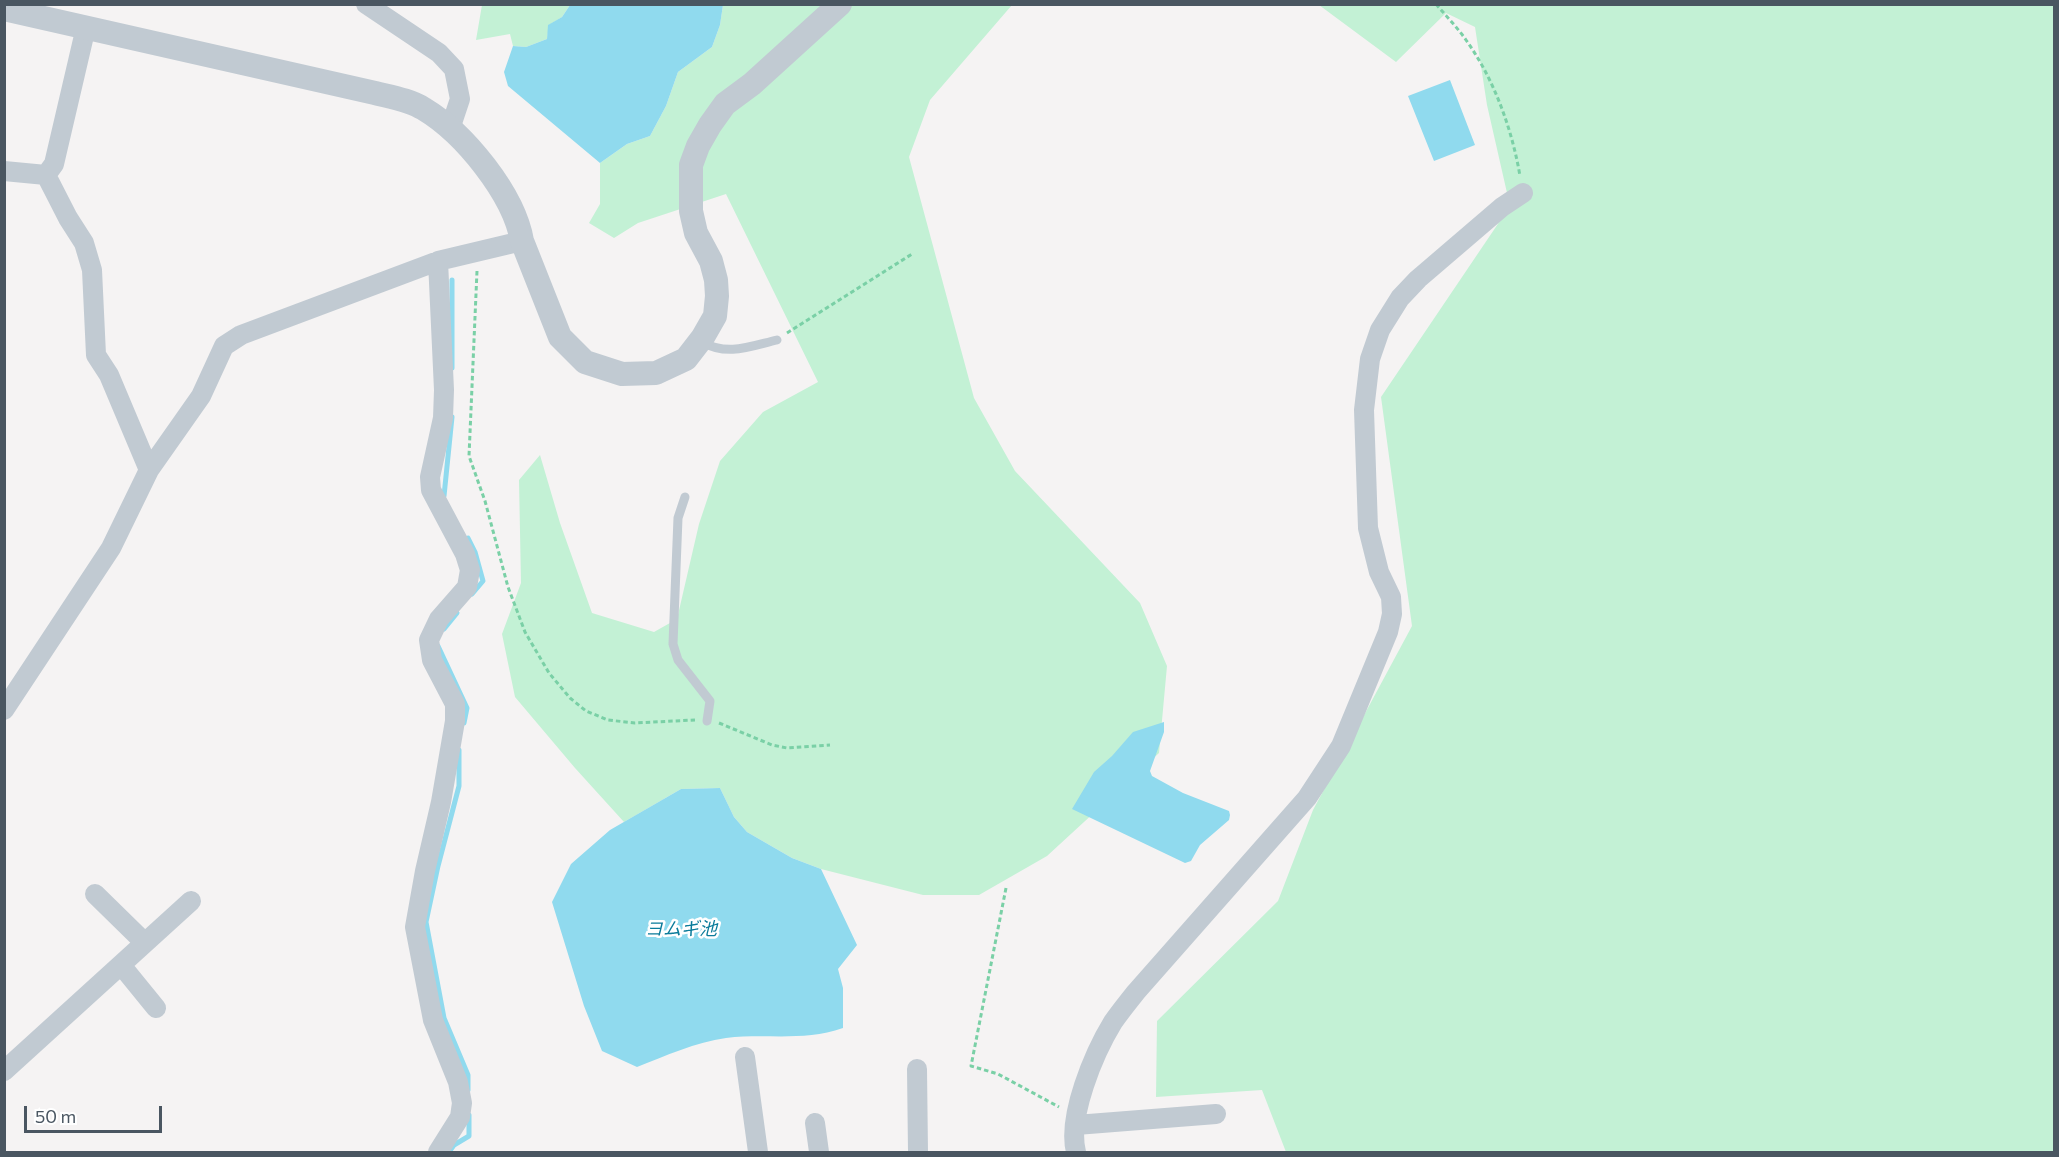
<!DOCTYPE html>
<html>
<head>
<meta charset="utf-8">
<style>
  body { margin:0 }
  #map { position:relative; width:2059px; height:1157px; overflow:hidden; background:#f5f3f3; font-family:Commissioner,sans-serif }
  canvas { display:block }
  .frame { position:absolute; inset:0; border:6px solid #4a5661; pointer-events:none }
  .scale { position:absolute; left:24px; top:1106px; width:138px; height:27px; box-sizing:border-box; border:3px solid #4a5661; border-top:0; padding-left:8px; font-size:18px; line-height:21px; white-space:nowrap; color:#4a5661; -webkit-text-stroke:4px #fff; paint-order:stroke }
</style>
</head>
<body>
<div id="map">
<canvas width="2059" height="1157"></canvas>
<div class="frame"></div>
<div class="scale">50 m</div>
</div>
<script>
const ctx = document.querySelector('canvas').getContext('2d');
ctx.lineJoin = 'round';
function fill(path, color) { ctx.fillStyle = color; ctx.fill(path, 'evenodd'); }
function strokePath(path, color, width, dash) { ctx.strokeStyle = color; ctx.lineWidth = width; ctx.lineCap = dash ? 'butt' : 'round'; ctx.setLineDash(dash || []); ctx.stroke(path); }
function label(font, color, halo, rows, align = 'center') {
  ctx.font = font + ' Commissioner,"Noto Sans JP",sans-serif'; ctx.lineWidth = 5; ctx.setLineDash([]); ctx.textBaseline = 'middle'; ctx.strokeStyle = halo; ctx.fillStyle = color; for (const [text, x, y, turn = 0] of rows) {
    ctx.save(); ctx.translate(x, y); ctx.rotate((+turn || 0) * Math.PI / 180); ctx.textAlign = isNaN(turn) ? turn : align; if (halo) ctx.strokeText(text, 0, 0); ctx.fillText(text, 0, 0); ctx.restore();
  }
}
const green = new Path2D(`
  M482 5H570L562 17 549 25 547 39 526 47 513 46 510 34 476 40Z
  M723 5H1012L930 100 909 157 974 398 1015 471 1140 603 1167 666 1159 753 1047 856 979 895H923L821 869 792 858 747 832 734 817 720 788 681 789 624 822 575 768 515 697 502 634 521 583 519 480 540 455 560 523 592 613 654 632 677 619 699 524 720 461 763 412 818 382 726 194 638 223 614 238 589 223 600 204V163L627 144 650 136 666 106 678 72 712 47 720 25Z
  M1319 5H2054V1152H1286L1262 1090 1156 1097 1157 1021 1278 901 1313 810 1412 626 1381 397 1510 206 1487 105 1475 27 1446 13 1396 62Z`);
const water = new Path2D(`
  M570 5H723L720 25 712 47 678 72 666 106 650 136 627 144 600 163 508 86 504 72 513 46 526 47 547 39 548 25 562 17Z
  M1450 80 1475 145 1434 161 1408 96Z
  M1164 722V732L1150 771 1152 776 1183 793 1229 811 1230 815 1229 820 1200 845 1191 861 1185 863 1072 809 1094 772 1112 756 1133 732Z
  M720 788 734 817 747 832 792 858 821 869 857 945 838 969 843 988V1028C803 1042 766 1033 726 1038 696 1042 665 1056 637 1067L602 1051 584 1006 552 902 571 864 610 830 681 789Z`);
const stream = new Path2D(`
  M452 280V368
  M444 496 452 417
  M468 538 475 552 483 581 472 594
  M444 629 457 613
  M438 646 467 708 464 723
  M459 750V786L438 866 426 922 444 1018 468 1075V1090
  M449 1152 454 1145 469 1136V1115`);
const path = new Path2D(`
  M1436 4C1446 16 1457 27 1466 40 1494 79 1512 129 1520 176
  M477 271 469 456 485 501 508 587 525 632 549 673 570 698 586 711 608 720 635 723 695 720
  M787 333 912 254
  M719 723 772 745 787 748 830 745
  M1006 888 971 1066 998 1074 1059 1107`);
const service = new Path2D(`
  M701 342C728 356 748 347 777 340
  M685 497 678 518 673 644 678 660 710 701 707 721`);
const minor = new Path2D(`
  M366 4 439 53 454 69 460 99 450 129
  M4 171 46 175 54 164 86 27
  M46 175 68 218 84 243 92 270 96 355 109 375 149 470
  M4 710 111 548 149 470 201 396 224 346 241 335 438 261 522 241
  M95 894 145 943
  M121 965 156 1008
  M745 1057 758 1152
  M917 1069 918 1152
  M4 1071 191 901
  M815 1123 819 1152
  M1076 1125 1216 1114
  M438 1152 460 1117 462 1103 458 1082 433 1020 415 927 425 871 441 802 455 721V704L432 660 429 640 439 619 467 587 470 570 465 554 431 490 430 477 443 418 444 390 438 261
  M1076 1152C1067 1117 1094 1053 1113 1022 1120 1012 1128 1002 1136 992L1307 798 1341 746 1388 632 1392 614 1391 597 1379 572 1368 528 1364 410 1370 359 1380 330 1400 298 1418 279 1502 207 1523 193`);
const tertiary = new Path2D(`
  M4 9 375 93C391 97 410 100 424 109 464 133 514 194 522 241L560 337 585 362 622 374 656 373 686 359 703 337 715 316 717 296 716 280 711 261 696 233 691 211V165L698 146 710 125 725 104 752 84 840 4`);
const waterNames = [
  ["ヨムギ池",681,929]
];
fill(green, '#c3f1d5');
fill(water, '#90daee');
strokePath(stream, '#90daee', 5);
strokePath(path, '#7ad0a6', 3, [4.5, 3]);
strokePath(service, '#c1cad2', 9);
strokePath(minor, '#c1cad2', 20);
strokePath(tertiary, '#c1cad2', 24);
label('italic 18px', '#0c7c9b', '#fff', waterNames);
</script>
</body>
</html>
